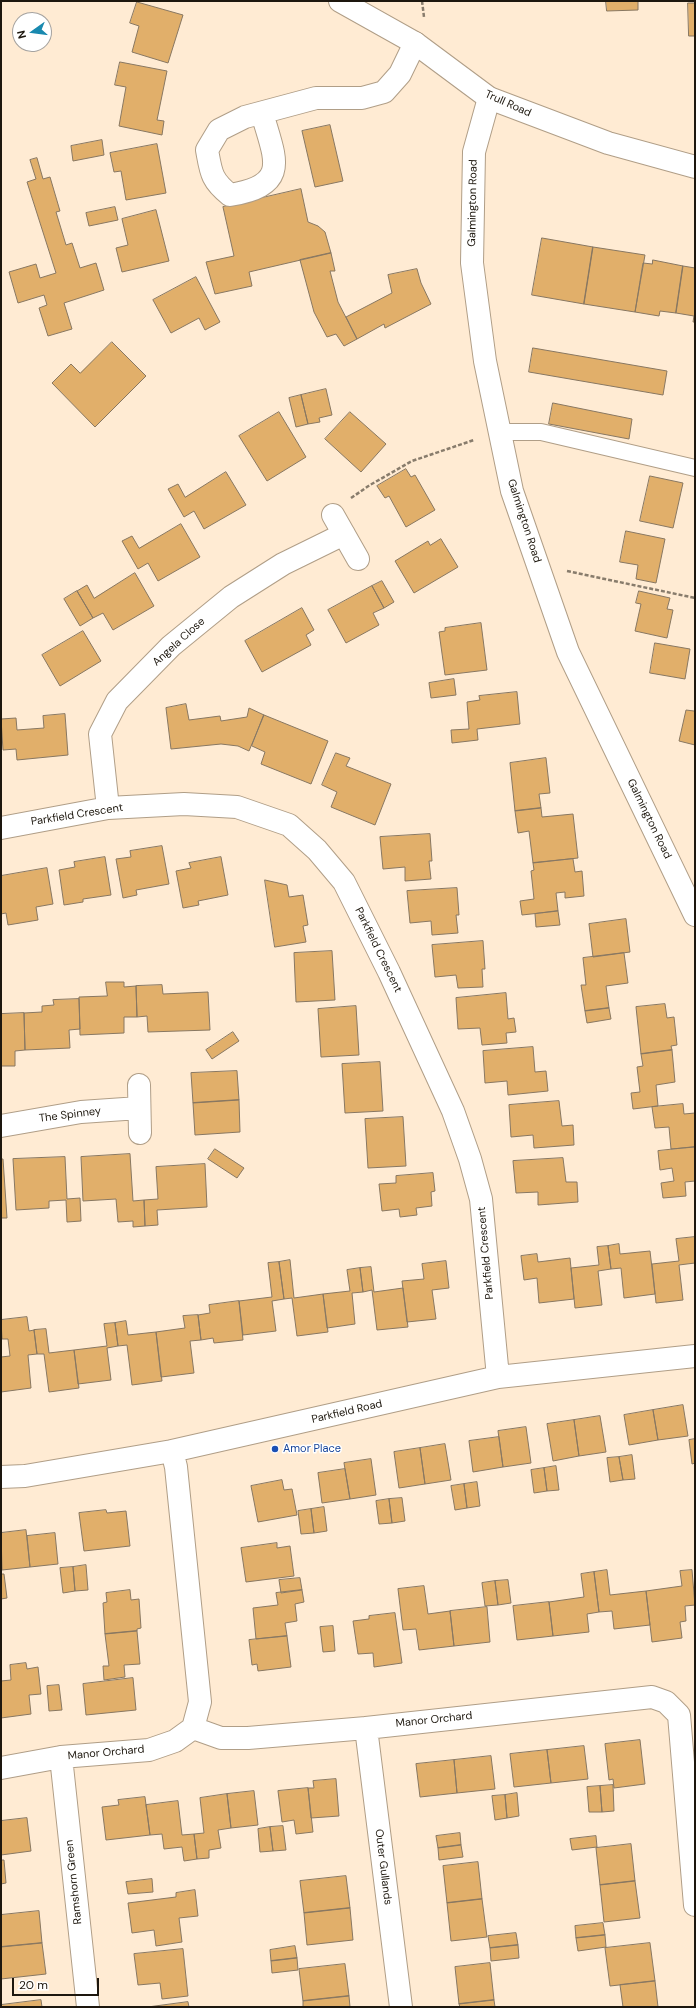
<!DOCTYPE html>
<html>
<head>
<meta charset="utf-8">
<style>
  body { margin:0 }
  #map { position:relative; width:696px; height:2008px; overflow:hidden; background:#ffebd3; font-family:"DM Sans",sans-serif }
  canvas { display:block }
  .frame { position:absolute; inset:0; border:2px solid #1d170e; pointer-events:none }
  .north { position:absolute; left:12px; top:12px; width:40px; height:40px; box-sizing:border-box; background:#fff; border:1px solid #a5a29f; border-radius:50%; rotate:256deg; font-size:11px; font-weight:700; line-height:16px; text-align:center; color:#1d170e }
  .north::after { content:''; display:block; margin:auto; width:14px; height:18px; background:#1989af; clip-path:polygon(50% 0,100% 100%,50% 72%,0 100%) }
  .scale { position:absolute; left:12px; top:1978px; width:87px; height:18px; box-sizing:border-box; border:2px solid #1d170e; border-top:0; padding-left:5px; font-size:12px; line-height:14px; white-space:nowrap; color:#1d170e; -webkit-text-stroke:3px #fff; paint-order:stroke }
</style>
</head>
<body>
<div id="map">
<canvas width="696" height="2008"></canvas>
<div class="frame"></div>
<div class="north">N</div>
<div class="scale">20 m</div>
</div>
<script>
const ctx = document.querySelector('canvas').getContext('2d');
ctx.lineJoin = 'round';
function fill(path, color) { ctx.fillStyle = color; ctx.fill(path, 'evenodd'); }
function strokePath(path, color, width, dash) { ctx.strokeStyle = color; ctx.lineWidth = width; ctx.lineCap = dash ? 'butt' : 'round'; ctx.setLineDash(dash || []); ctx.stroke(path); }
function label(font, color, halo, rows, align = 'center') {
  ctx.font = font + ' "DM Sans",sans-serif'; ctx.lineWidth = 3; ctx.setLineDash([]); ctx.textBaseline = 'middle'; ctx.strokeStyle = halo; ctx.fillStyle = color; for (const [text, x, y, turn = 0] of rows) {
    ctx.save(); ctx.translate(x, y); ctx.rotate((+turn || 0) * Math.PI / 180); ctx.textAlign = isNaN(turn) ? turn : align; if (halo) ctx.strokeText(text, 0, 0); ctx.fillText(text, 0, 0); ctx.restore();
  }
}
const building = new Path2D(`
  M606 1H638V10L607 11Z
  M137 2 183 15 168 63 132 52 139 26 130 23Z
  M688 3H695V36H689Z
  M120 62 167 71 157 120 164 121 162 135 119 126 126 87 115 85Z
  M330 125 343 181 315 187 302 131Z
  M102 140 104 155 73 161 71 146Z
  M157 144 166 193 126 200 121 171 114 172 110 153Z
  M37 158 43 179 50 177 60 211 56 212 66 245 72 243 80 268 96 263 104 290 64 303 72 329 48 336 39 308 47 305 44 295 18 303 9 272 36 264 40 278 56 273 27 182 36 179 30 160Z
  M301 189 308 222 318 226 325 232 331 253 249 272 252 286 215 294 206 262 234 256 223 207Z
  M115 207 118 220 89 226 86 213Z
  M156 210 169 261 122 272 116 248 128 245 122 219Z
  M542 238 593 247 584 304 532 295Z
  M593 247 645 255 635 312 584 304Z
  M331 253 335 271H330L338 302 357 339 344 346 336 334 327 337 314 312 300 260Z
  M653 260 683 266 676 313 660 311 659 316 635 312 643 263 652 264Z
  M683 266 695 268V322H693L694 316 676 313Z
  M417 269 421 283 431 304 385 328 384 324 357 339 346 317 392 293 388 275Z
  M196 277 220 322 205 330 199 318 171 333 153 300Z
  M112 342 146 376 95 427 52 383 71 364 80 373Z
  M533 348 667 371 663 395 529 372Z
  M326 389 332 415 319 418 320 422 308 424 301 395Z
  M301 395 308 424 296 427 289 398Z
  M553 403 632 419 629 439 549 424Z
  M279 412 306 457 267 481 239 436Z
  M350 412 386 444 361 472 325 439Z
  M406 469 411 477 415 475 435 510 406 527 389 496 385 498 377 486Z
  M226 472 246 505 204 529 194 511 184 517 168 489 178 484 185 497Z
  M650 476 683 483 673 528 640 521Z
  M181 524 200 557 158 581 148 563 138 569 122 541 132 536 139 548Z
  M626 531 665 539 656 583 636 579 638 565 620 562Z
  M441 539 458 567 414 593 395 561 428 541 430 545Z
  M135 573 154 606 113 630 103 613 93 618 77 591 87 585 94 598Z
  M382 581 394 602 384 608 372 586Z
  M372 586 384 608 373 613 379 625 346 643 328 610Z
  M77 591 93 618 80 626 64 599Z
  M639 591 670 598 667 609 673 610 667 638 635 631 641 604 636 603Z
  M302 608 314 630 306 635 311 645 262 672 245 641Z
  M481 623 487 670 445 675 439 632 445 631V628Z
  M83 631 101 661 60 686 42 655Z
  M655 643 690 649 685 679 650 673Z
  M454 679 456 695 431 698 429 683Z
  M517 692 520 724 477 729 478 740 452 743 451 730 469 729 467 702 480 700 479 696Z
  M186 704 189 720 220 716 221 721 247 717 249 708 264 715 249 751 238 746 221 744 171 749 166 708Z
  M695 709V745L679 741 686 710 694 711Z
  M65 714 68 755 17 760 16 749 3 750 1 719 16 718 17 730 44 728 43 716Z
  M264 715 328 741 311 784 261 764 265 752 252 746Z
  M336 753 350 758 346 766 391 784 375 825 331 807 337 792 322 785Z
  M546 758 550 793 539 794 541 808 515 811 510 763Z
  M541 808 542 817 573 814 578 858 533 863 529 831 518 833 515 811Z
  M430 834 432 861H429L431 879 405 881V867L383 869 380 837Z
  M162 846 169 884 136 890 137 895 123 898 116 859 131 857 130 851Z
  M105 857 111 895 83 899V902L64 905 59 870 75 867 74 862Z
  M221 857 228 895 198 901 199 905 183 908 176 871 191 868 189 863Z
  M573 859 575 872 582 871 584 896 565 898V892L556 893 558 911 522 915 520 901 534 899 531 871 534 870 533 863Z
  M47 868 53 904 36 907 38 920 8 925 6 913 1 914V876Z
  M265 880 287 885 289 897 303 895 308 925 303 926 306 942 275 947Z
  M457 888 459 915H456L458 933 432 935 431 921 410 923 407 891Z
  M558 911 560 925 536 927 535 914Z
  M626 919 630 952 593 957 589 924Z
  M483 941 485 969H482L483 987 458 988 456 975 435 977 432 945Z
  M332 951 335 1000 296 1002 294 953Z
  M624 953 628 983 606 986 609 1008 585 1011 581 985H586L583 958Z
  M106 982H124V987L136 986 137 1017H124V1033L80 1035 79 997 107 996Z
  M162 985 163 994 208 992 210 1030 148 1032 147 1016 137 1017 136 986Z
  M506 993 508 1019 514 1018 516 1032 506 1033 507 1043 482 1045 480 1028 458 1029 456 998Z
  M79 999 80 1029 69 1030 70 1048 25 1050 24 1013 42 1012V1006L54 1005 53 1000Z
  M665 1004 667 1018 674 1017 677 1045 671 1046 672 1050 641 1054 636 1007Z
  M356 1006 359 1055 321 1057 318 1009Z
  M609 1008 611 1019 587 1023 585 1011Z
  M24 1013 25 1050 15 1051V1066H1V1014Z
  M233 1032 239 1041 212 1059 206 1050Z
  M533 1047 535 1072 546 1071 548 1091 508 1095 507 1081 485 1083 483 1051Z
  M672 1050 675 1082 656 1085 658 1106 633 1109 631 1093 640 1092 637 1067 643 1066 641 1054Z
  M380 1062 383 1111 345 1113 342 1064Z
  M237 1071 239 1100 193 1103 191 1073Z
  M239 1100 240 1132 195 1135 193 1103Z
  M559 1101 562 1126 573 1125 574 1145 534 1148 533 1135 511 1137 509 1105Z
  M683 1104 684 1114 695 1113V1147L671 1149 669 1127 655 1128 652 1107Z
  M403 1117 406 1166 368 1168 365 1119Z
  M695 1147V1181L685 1182 686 1196 663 1198 661 1183 674 1181 672 1168 660 1170 658 1151Z
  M215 1149 244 1168 237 1178 208 1159Z
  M130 1154 133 1201 144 1200 145 1226 133 1227V1221L118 1222 116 1199 83 1201 81 1157Z
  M65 1157 67 1199 80 1198 81 1221 67 1222 66 1200 49 1201V1208L16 1210 13 1159Z
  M563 1158 566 1182H577L578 1202 538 1205V1192L516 1193 513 1161Z
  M1 1159H3L7 1218H1Z
  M205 1164 207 1207 157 1210 158 1225 145 1226 144 1200 158 1199 156 1167Z
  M433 1173 435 1191 431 1192 432 1206 416 1208 417 1215 400 1217 399 1209 382 1211 379 1184 396 1183V1176Z
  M695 1237V1263L679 1265 683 1300 656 1303 652 1264 679 1261 676 1239Z
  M619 1244 620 1254 650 1251 655 1294 624 1298 621 1268 611 1269 608 1246Z
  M608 1246 611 1269 598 1271 602 1305 575 1308 571 1268 599 1265 597 1247Z
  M537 1254 538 1262 570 1258 574 1299 539 1303 537 1278 524 1280 521 1256Z
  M290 1260 294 1298 323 1294 328 1332 297 1336 292 1298 284 1299 279 1262Z
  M446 1261 449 1288 432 1290 436 1319 407 1322 402 1281 424 1279 422 1264Z
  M279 1262 284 1299 272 1301 276 1331 243 1335 239 1301 272 1297 268 1263Z
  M371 1267 374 1292 403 1288 408 1327 377 1330 372 1290 363 1292 360 1268Z
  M360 1268 363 1292 352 1293 355 1324 327 1328 323 1294 350 1291 347 1270Z
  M239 1301 243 1340 214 1343 213 1338 201 1340 198 1315 210 1313 209 1305Z
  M198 1315 201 1340 190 1341 194 1373 161 1377 156 1332 185 1328 183 1316Z
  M27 1317 29 1331 34 1330 37 1354 28 1355 31 1388 1 1392V1357L10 1356 8 1339H2L1 1320Z
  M126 1321 128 1335 156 1332 162 1381 132 1385 127 1345 118 1346 115 1323Z
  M115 1323 118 1346 107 1348 111 1380 78 1384 74 1350 107 1346 104 1324Z
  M46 1329 49 1353 74 1350 79 1388 49 1392 44 1354H37L34 1330Z
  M683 1405 688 1436 658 1440 653 1410Z
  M653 1410 658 1440 629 1445 624 1415Z
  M600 1416 606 1452 579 1456 574 1420Z
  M574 1420 579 1456 553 1461 547 1424Z
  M526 1427 531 1463 503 1467 498 1431Z
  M499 1437 503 1467 473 1472 469 1441Z
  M695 1439V1463L692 1464 689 1440Z
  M445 1444 451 1480 425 1484 420 1448Z
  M420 1448 425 1484 399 1488 394 1452Z
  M632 1455 635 1479 623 1480 619 1457Z
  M619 1457 623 1480 610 1482 607 1458Z
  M371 1459 376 1495 350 1499 344 1463Z
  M556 1466 559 1490 547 1491 544 1468Z
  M544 1468 547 1491 534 1493 531 1470Z
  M345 1469 350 1499 322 1503 318 1473Z
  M282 1480 284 1490 292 1489 297 1515 258 1522 251 1486Z
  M477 1482 480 1506 467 1508 464 1484Z
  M464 1484 467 1508 455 1510 451 1486Z
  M402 1498 405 1521 392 1523 389 1499Z
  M389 1499 392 1523 379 1524 376 1501Z
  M324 1507 327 1531 314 1533 311 1509Z
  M311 1509 314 1533 301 1534 298 1511Z
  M106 1510 107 1513 126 1511 130 1546 84 1551 79 1513Z
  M26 1530 30 1567 2 1570 1 1533Z
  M55 1533 58 1564 30 1567 27 1536Z
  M277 1543V1548L290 1546 294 1576 246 1582 241 1548Z
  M86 1565 88 1590 75 1591 73 1567Z
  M73 1567 75 1591 63 1593 60 1568Z
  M607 1570 610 1595 646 1591 650 1625 614 1629 612 1611 599 1612 594 1572Z
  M692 1570 695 1605 685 1606 686 1621 680 1622 682 1638 652 1642 646 1591 682 1586 680 1571Z
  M594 1572 599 1612 587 1614 589 1632 553 1636 549 1602 584 1597 581 1574Z
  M1 1574H4L7 1598 1 1599Z
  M300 1578 302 1590 281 1593 279 1580Z
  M508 1580 511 1603 498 1605 495 1581Z
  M495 1581 498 1605 485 1606 482 1583Z
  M424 1586 428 1614 450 1611 454 1646 419 1650 416 1629 403 1630 398 1589Z
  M130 1590 131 1600 139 1599 141 1628 137 1629V1631L105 1634 103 1603 107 1602 106 1593Z
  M302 1590 304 1602 295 1604 297 1621 285 1623 287 1636 256 1639 253 1608 278 1605 276 1593Z
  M549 1602 553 1636 517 1640 513 1606Z
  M487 1607 490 1642 454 1646 450 1611Z
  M395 1613 402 1663 374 1667 373 1653 358 1654 353 1621 369 1619V1616Z
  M333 1626 335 1651 323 1652 320 1627Z
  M137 1631 140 1664 124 1665 125 1677 104 1680 103 1666H109L105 1634Z
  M287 1636 291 1667 258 1671 257 1664 252 1665 249 1640Z
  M26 1663 27 1669 38 1667 41 1694 29 1695 31 1714 1 1718V1681L11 1680 10 1665Z
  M133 1678 136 1710 86 1715 83 1684Z
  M59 1685 62 1710 49 1711 47 1686Z
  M640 1740 645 1784 614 1788 613 1779 609 1780 605 1744Z
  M584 1746 588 1779 551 1783 547 1750Z
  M547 1750 551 1783 514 1787 510 1754Z
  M491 1756 495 1789 457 1793 454 1760Z
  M454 1760 457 1793 420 1797 416 1764Z
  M336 1779 339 1816 311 1818 308 1788H314L313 1781Z
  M613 1785 614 1811 602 1812 600 1786Z
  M600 1786 602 1812H589L587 1787Z
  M308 1788 313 1832 296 1834 294 1820 282 1822 278 1791Z
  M254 1791 258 1825 231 1828 227 1794Z
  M517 1793 519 1816 507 1818 505 1795Z
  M227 1794 231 1828 218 1830 221 1848 209 1850V1858L197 1859 194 1834 204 1833 200 1798Z
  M505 1795 507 1818 495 1820 492 1796Z
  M145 1797 150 1835 106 1840 102 1807 119 1805 118 1800Z
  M178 1801 182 1835 194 1834 197 1859 184 1861 182 1847 164 1849 162 1834 150 1835 146 1805Z
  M27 1818 31 1851 1 1855V1821Z
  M283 1826 286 1850 273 1851 270 1827Z
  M270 1827 273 1851 260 1852 258 1829Z
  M460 1833 461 1845 438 1848 436 1836Z
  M596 1836 597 1847 572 1850 570 1839Z
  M631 1844 635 1881 600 1885 596 1848Z
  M461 1845 463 1857 439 1860 438 1848Z
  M1 1860H4L6 1883 1 1884Z
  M478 1862 482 1899 447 1903 443 1866Z
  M346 1876 350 1908 304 1913 300 1881Z
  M152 1879 153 1892 128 1894 126 1882Z
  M635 1881 640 1918 604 1922 600 1885Z
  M195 1890 198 1916 179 1918 182 1942 156 1946 154 1930 132 1933 128 1903 176 1897V1893Z
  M482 1899 487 1937 451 1941 447 1903Z
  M350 1908 353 1940 307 1945 304 1913Z
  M39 1911 42 1943 1 1947V1915Z
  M603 1923 605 1935 576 1938 575 1926Z
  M516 1933 518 1945 490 1948 488 1936Z
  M605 1935 606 1947 578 1951 576 1938Z
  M42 1943 46 1974 1 1979V1947Z
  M650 1943 655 1981 610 1986 605 1948Z
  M518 1945 519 1958 491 1961 490 1948Z
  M295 1946 297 1958 271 1961 270 1950Z
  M183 1949 188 1996 162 1999 160 1983 138 1985 134 1954Z
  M297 1958 298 1970 272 1973 271 1961Z
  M490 1963 494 2000 459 2004 455 1967Z
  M345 1964 349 1996 303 2001 299 1969Z
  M655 1981 658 2007H623L620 1985Z
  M349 1996 350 2007H303V2001Z
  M41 2000 42 2007H1V2005Z
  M494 2000 495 2007H460L459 2004Z
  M188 2002 189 2007H148Z`);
const path = new Path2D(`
  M422 1 424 17
  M351 498 370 485 412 461 474 440
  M567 571 695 598`);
const service = new Path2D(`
  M499 432H541L695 468`);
const minor = new Path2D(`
  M489 98 474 152 472 263 485 361 512 491 568 652 695 915
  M262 113C275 159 291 185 230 195 211 180 211 172 207 150L219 130 245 117 316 98H362L384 92 400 74 415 43
  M333 515 358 559
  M108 808 100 734 117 701 171 646 231 597 283 564 344 534
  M1 828 108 808 184 804 237 807 289 825 317 850 344 882 389 972 453 1111 470 1159 481 1199 498 1377
  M139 1085 140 1133
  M1 1126 81 1112 139 1108
  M172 1451 176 1467 200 1702 193 1728
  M1 1477 25 1476 172 1451 498 1377 695 1356
  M366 1728 401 2007
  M61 1757 88 2007
  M1 1768 61 1757 149 1750 175 1741 193 1728 221 1738H248L366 1728 652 1697 666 1702 679 1715 695 1905`);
const tertiary = new Path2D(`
  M340 1 415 43 489 98 608 143 695 167`);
const markers = [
  [275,1449,4,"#1a4fb4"]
];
const streetNames = [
  ["Trull Road",508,104,24],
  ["Galmington Road",473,203,-89],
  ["Galmington Road",524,521,72],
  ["Angela Close",179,642,-42],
  ["Parkfield Crescent",77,815,-9],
  ["Galmington Road",649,819,64],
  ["Parkfield Crescent",378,950,64],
  ["The Spinney",70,1115,-7],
  ["Parkfield Crescent",486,1253,-95],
  ["Parkfield Road",347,1412,-13],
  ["Manor Orchard",434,1720,-6],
  ["Manor Orchard",106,1753,-5],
  ["Outer Gullands",383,1867,83],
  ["Ramshorn Green",74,1882,-96]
];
const transitNames = [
  ["Amor Place",283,1449]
];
fill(building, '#e1af6a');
strokePath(building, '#887761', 1);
strokePath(service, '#b09e87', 18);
strokePath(minor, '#b09e87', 24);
strokePath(tertiary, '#b09e87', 24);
strokePath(path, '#887c6c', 2.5, [4, 2]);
strokePath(service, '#fff', 16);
strokePath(minor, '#fff', 22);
strokePath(tertiary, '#fff', 22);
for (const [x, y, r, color] of markers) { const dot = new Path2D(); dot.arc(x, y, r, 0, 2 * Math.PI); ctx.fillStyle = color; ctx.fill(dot); strokePath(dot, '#fff', 1.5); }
label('11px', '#1d170e', '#fff', streetNames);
label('11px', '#164399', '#fff', transitNames, 'left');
</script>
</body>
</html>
